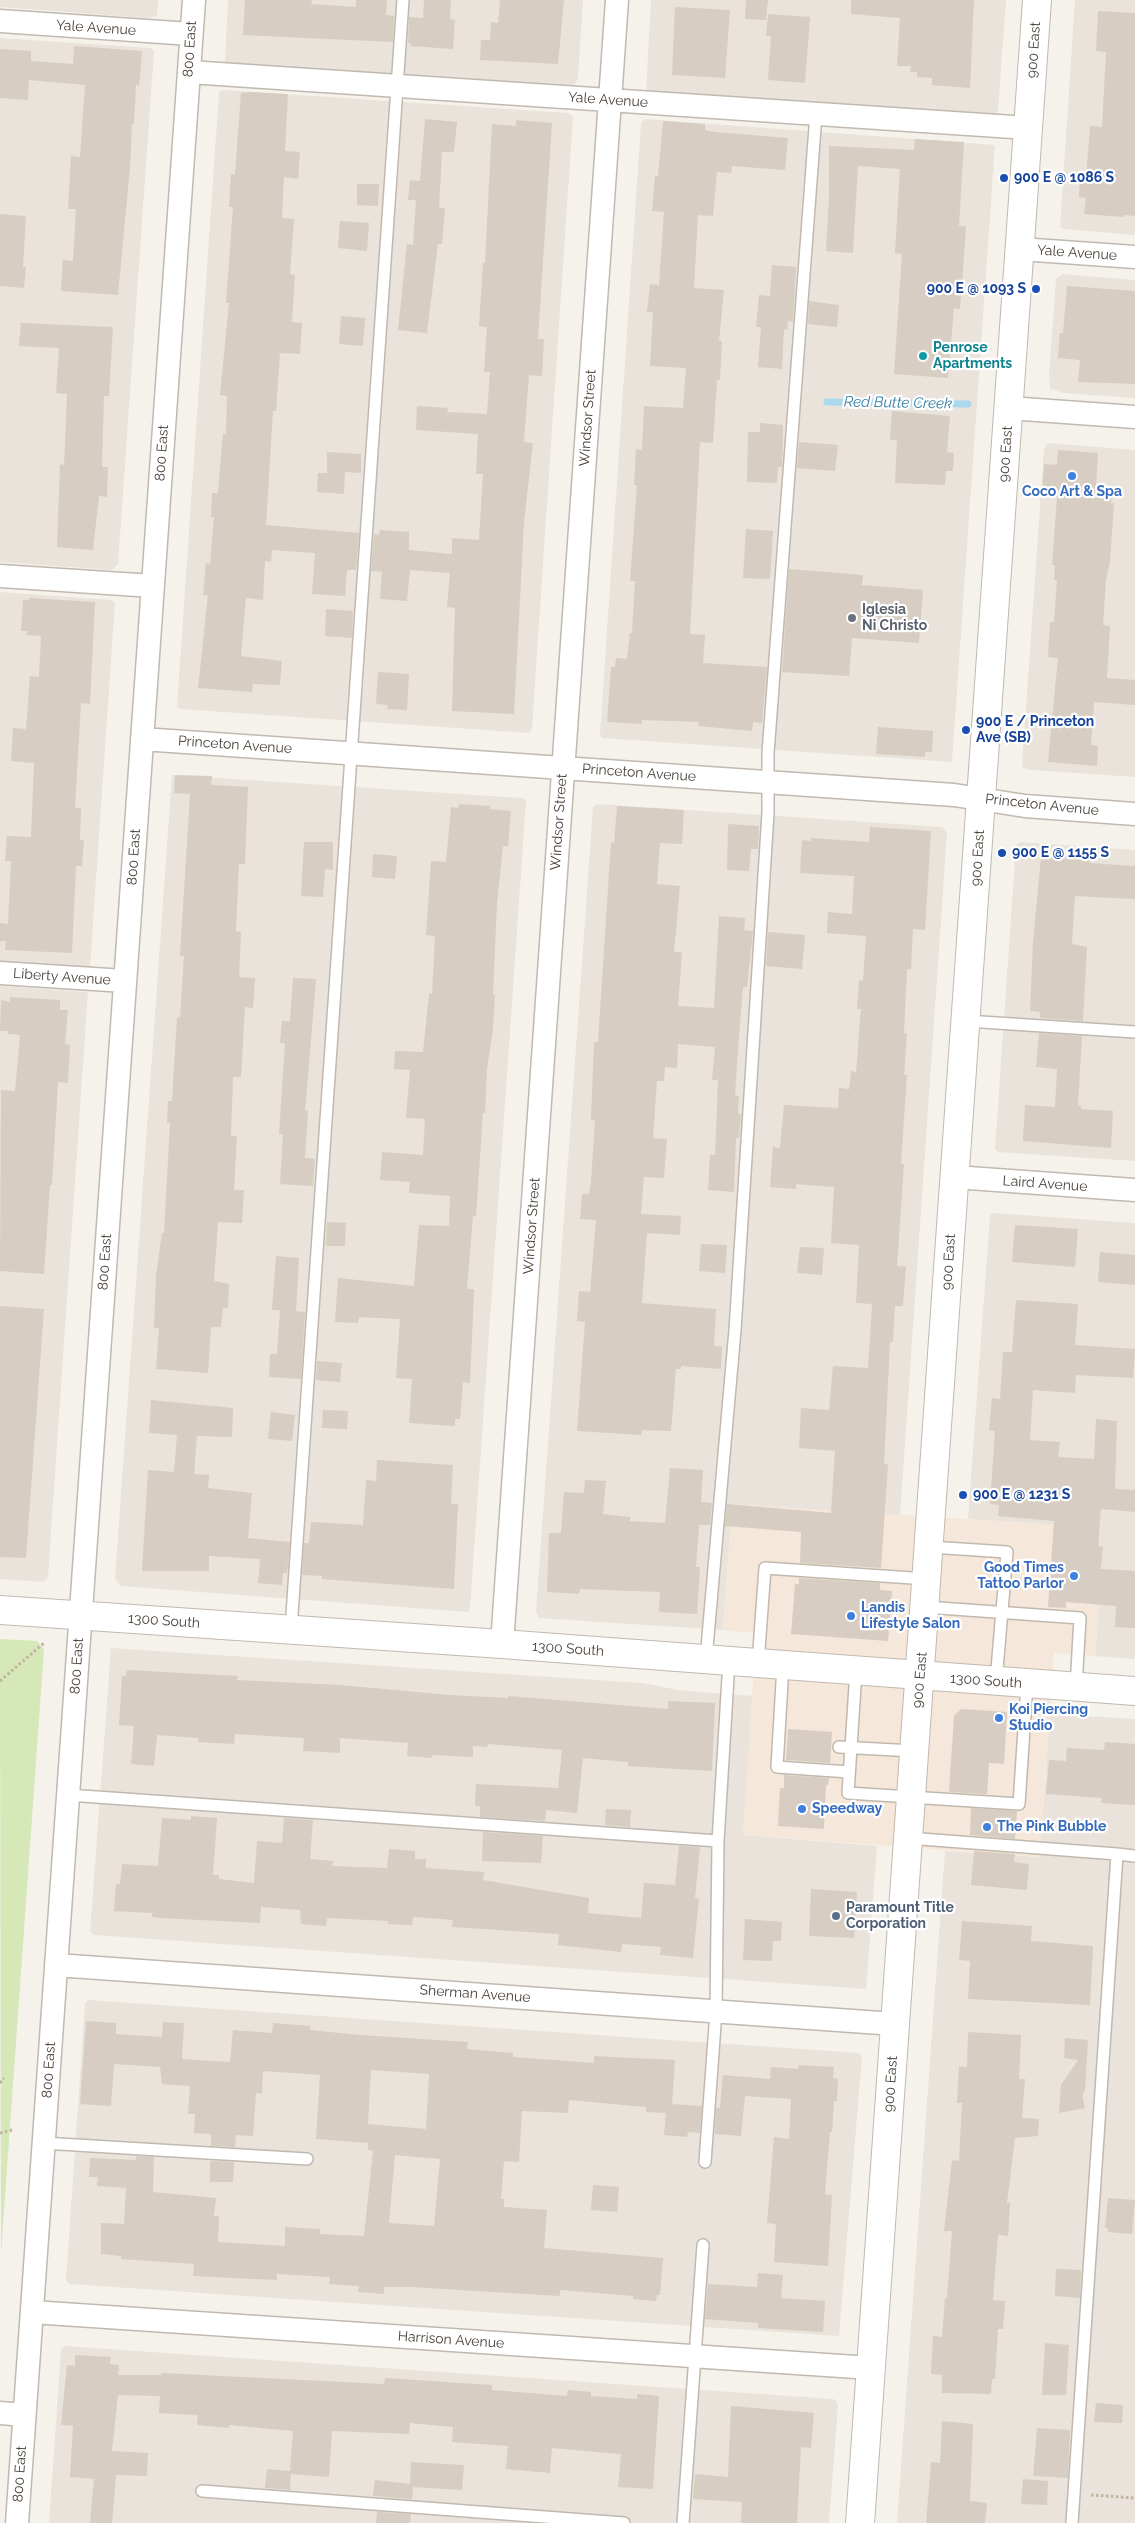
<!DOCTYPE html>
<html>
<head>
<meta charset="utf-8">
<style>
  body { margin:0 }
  canvas { display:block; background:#f5f2ec }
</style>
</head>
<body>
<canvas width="1135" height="2523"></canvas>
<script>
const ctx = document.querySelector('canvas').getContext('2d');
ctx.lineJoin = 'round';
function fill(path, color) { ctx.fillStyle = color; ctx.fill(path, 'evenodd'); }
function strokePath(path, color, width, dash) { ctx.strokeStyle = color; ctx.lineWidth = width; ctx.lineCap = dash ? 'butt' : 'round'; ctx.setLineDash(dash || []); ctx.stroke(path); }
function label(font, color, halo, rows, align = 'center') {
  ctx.font = font + ' Raleway,sans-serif'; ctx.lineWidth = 4.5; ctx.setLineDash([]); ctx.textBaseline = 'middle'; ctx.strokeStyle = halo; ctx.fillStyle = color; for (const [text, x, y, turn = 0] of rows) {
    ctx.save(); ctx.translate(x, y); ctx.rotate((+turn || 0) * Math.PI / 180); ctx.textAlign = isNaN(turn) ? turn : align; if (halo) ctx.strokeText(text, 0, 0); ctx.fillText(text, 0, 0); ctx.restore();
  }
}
const residential = new Path2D(`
  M0 0H158L157 16 147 18 0 7Z
  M228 0H583L578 79 573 87 225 63Z
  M651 0H1006L998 111 996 115 646 92Z
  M1075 0H1135V235L1064 229 1060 227Z
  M0 38 150 48 154 51 118 564 112 570 0 562Z
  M223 90 568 113 573 117 532 728 529 733 180 709 177 707 219 92Z
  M645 119 995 145 952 762 602 738 600 735 641 123Z
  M1063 274 1135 280V398L1064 393 1050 389 1049 375 1056 279Z
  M1048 443 1135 450V777L1031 770 1023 768 1022 765 1044 449Z
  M0 592 112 600 115 602 90 967 0 961Z
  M172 775 522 798 526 801 470 1608 468 1612 120 1586 115 1578Z
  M597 804 942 827 947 833 900 1516 732 1504 723 1630 539 1618 536 1612 593 807Z
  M1021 842 1135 850V1161L998 1152 995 1149 1016 845Z
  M0 986 88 992 48 1576 47 1579 42 1582 0 1579Z
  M993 1213 1135 1223V1659L1095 1656 1103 1550 1087 1549 1088 1527 968 1519 990 1215Z
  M111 1648 642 1683 678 1690 753 1696 743 1835 877 1846 866 1989 94 1935 90 1932Z
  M1050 1714 1135 1719V2523H897L945 1851 1040 1857Z
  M88 2000 859 2053 862 2056 839 2336 69 2284 66 2280 85 2003Z
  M64 2346 833 2399 837 2402 838 2406 829 2523H49L61 2350Z`);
const commercial = new Path2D(`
  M732 1504 1088 1527 1087 1548 1103 1549 1095 1656 1054 1653 1040 1857 743 1835 756 1633 723 1630Z`);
const green = new Path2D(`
  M0 1639 37 1641 44 1649 1 2253Z`);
const stream = new Path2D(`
  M827 402 968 404`);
const building = new Path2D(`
  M245 0H312L311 4 356 7V0H387L386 15 394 16 393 42 243 35Z
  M424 0H451L450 19 455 20 453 49 410 46 411 43H408L409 17 423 18Z
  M500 0H564L558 64 480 60 481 40H490L491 22 498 23Z
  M746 0H768L766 20 745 19Z
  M851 0H974L970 88 932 85V78L917 77V72H910L911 66H897L900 18 851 14Z
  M675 7 730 10 725 78 672 75Z
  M1098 11 1135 13V216L1124 215V217L1084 214 1086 198 1079 197 1080 178 1086 179 1090 126 1102 127 1106 52 1096 51Z
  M768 14 810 17 805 83 768 80 771 36H766Z
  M74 46 142 51 139 86 136 85 134 124H132L130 167 118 295 61 291 63 260 73 261 76 209H68L71 156 80 157 85 85 29 80 28 100 0 98V49L31 51V61L73 64Z
  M249 92 288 94 285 151 300 152 298 179 284 177 282 218 294 219 290 274 295 275 292 322 302 323 300 354 280 353 276 411H273L266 525 359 533 356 570H347L345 596 312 594 315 553 272 550 271 562 265 561 263 600 246 598 241 656 282 661 280 685 253 684 252 692 198 688 208 595H203L206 563 210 564 214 517H211L212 493H218L223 434H226L227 396 220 395 229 303H226L233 207H229L231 174H235L241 93Z
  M425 119 457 122 454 152H442L439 208H445L442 244H438L427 333 398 330 407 244 413 245 416 200H408L410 180 420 181Z
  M516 120 552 123 538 339H544L542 376 529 375 524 442 533 443 524 522 514 714 452 711 455 608 447 607 450 573 410 570 407 601 380 599 382 572 371 571 374 534 379 535 380 530 409 532V550L452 554V538L479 540 483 474H476L478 434 416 430 417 406 448 408 447 412 487 414 490 372H484L487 327 479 326 483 263H485L492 124 516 126Z
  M663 121 705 124V130L715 132 788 138 785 170 732 166 731 173 717 172 713 216 698 215 694 288 724 290 719 341H722L720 380H717L713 443 700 442 690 634 705 635 703 663 767 667 762 723 753 722 752 731 698 726 699 722 642 720V724L607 722 611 667H615L616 658 627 659 630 633H632L635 581H630L637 485H634L636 449 642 450 644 406 683 408 686 368 650 366 653 312H647L650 284 659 285 664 212 652 211 655 176H658Z
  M915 139 964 142 959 226H966L964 257 960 309 954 308 948 378 894 374 902 254 895 253 900 169 858 166 853 253 826 251 829 196V146L914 150Z
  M357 184H379L378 206 357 205Z
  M0 214 26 216 23 267H26L24 288 0 286Z
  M340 221 369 223 367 251 338 248Z
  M772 265 796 267 793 322 788 321 787 330 784 329 782 369 758 367 761 327H756L759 295 770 296Z
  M1067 286 1135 291V384L1078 382 1080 360 1058 358 1060 333H1063Z
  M809 301 839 305 837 327 808 324Z
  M341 316 365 318 363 346 339 344Z
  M21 323 113 327 109 396H104L102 467H108L107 497 99 496 93 550 57 547 60 464 64 465 67 394 56 393 59 348 19 346Z
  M892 411 950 416 947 452 954 453 953 471H946L945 485 895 483 897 440H890Z
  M760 423 783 425 782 467H778L777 483 747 482 748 432H760Z
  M799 442 838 445 835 471 797 468Z
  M1058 450 1098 453 1096 486 1112 487 1111 503H1114L1110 562 1106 580 1103 625 1110 626 1107 678 1135 680V705L1094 702 1091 745 1098 746 1097 766 1048 762 1058 658 1048 657 1050 622H1054L1057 580H1054L1055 565H1052L1057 497 1042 496 1044 464 1057 465Z
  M327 452 361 454V473L345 472 344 494 317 492 318 473H327Z
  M746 529 773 531 770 579 743 578Z
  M789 569 863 575 862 585 923 590 919 643 852 638 849 676 782 672Z
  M29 598 95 602 90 704 81 703 75 808H81L80 840H84L82 866H76L72 953 5 950 6 941H0V923L8 924 11 861H5L7 836 31 837 34 763 11 761 13 728 26 729 30 676 39 677 41 636 26 635 27 631H21L23 600H29Z
  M326 609 353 611 352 638 325 636Z
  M378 672 409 674 407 710 387 709 388 705 376 704Z
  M878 727 933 731 932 752H925V757L876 754Z
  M175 775 212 776 211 785 248 787 245 864H239L236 931 241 932 239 977 255 978 253 1008 245 1007 241 1077H233L231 1136H237L234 1190H244L242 1223 218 1222 214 1281 229 1284 228 1308H223L221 1327H211L208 1373 156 1369 159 1328H154L156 1276 162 1233H164L170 1123H167L168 1101H172L177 1017 180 1018 184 956H180L190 794 174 793Z
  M459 804 490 806V809L511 811 508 846H503L497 904 493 994 495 995 493 1029 487 1069 485 1113H483L476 1216H473L467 1289H474L470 1383 463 1382 460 1419H455V1426L409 1423 412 1379 396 1378 400 1319 359 1317 358 1323 335 1322 338 1278 414 1286 419 1225 449 1226 450 1196 409 1193 410 1182 380 1180 382 1152 423 1155 425 1119 406 1118 410 1070 394 1069 395 1051 423 1052 429 994H432L435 936 426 935 431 861 446 862 451 807 458 808Z
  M617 806 684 810 682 844 660 843 657 884 680 886 674 952H682L678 1006 714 1008 719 916 745 918 744 930 753 931 747 987H743L738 1049 735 1096H739L738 1114H741L739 1138H736L734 1192 708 1190 710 1155H715L718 1080H712L715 1047 678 1044 677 1068 665 1067 664 1081H657L653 1138 667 1139 664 1178 644 1177 641 1214 681 1216 680 1235 647 1233 642 1303 716 1309 714 1346 722 1347 721 1369 681 1366V1369H676L671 1431 642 1430 641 1435 577 1431 585 1322 577 1321 579 1291 590 1292 596 1220 580 1219 582 1194H589L591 1182 595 1120H591L594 1042H598L611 842 614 843Z
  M728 824 759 826 758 849H751L749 871 727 870Z
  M870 827 931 831 925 930 913 929 911 969H907L904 1033 907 1034 904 1075H907L901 1164H904L897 1266 906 1267 903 1306H895L893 1342H890L884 1464H888L881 1568 800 1563 801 1532 725 1526 727 1504 831 1513 835 1451 799 1448 801 1408 829 1410 833 1366 868 1368 872 1304 856 1303 859 1245 831 1243 834 1187 796 1184V1189L770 1187 773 1147 780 1148 784 1105 838 1108 839 1088 849 1089 851 1071 856 1072 861 1009H857L859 980 863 981 866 936 827 933 828 912 852 914 854 876 800 873 802 840 811 841V838L869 842Z
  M304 842H333V870L325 869 323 897 301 896Z
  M373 854 397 856 395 879 372 877Z
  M1058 856 1076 857V859L1090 860 1089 863 1135 866V899L1075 896 1072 944 1087 947 1083 1021 1040 1018V1012L1030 1011 1033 942 1041 857 1057 858Z
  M768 932 805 935 802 969 766 966Z
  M293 978 316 979 305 1110 308 1111 305 1158 315 1159 313 1186 280 1184 283 1134H279L285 1043H280L282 1021H290Z
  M10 997 60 1000V1010H68L65 1044 70 1045 68 1083 58 1082 52 1185H50L44 1274 0 1271 1 1090 15 1091 20 1035 8 1034V1031H0L1 1000 10 1002Z
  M1039 1033 1082 1036 1078 1105 1081 1106V1109L1113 1111 1111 1148 1023 1141 1025 1105 1055 1107 1057 1069 1036 1067Z
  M327 1222 346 1223 345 1246H326Z
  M1015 1225 1078 1229 1075 1267 1012 1262Z
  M701 1244 727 1245 725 1273 699 1271Z
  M800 1247 824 1248 822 1275 797 1273Z
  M1100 1252 1135 1255V1285L1098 1282Z
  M276 1256 299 1258 296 1311 286 1310 305 1312 301 1379 269 1377 270 1354H277L280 1310H272Z
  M1016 1300 1078 1304 1075 1345 1135 1349 1133 1378 1076 1375 1075 1393 1033 1390 1030 1440 1060 1442 1058 1457 1094 1459 1096 1419 1117 1421 1115 1489 1135 1490V1512L1101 1509 1098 1546 1103 1547 1101 1569 1135 1571V1628L1115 1627 1116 1606 1066 1602V1608L1048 1607 1054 1521 998 1516 999 1505 990 1504 995 1431 989 1430 992 1398 1000 1399 1003 1352H1012Z
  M0 1306 44 1309 26 1558 0 1557Z
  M317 1361 342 1363 340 1382 316 1380Z
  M151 1400 233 1408 232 1437 197 1436 194 1474 209 1475 208 1488 252 1493 248 1538 290 1542 287 1573H283L282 1585 258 1583 260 1559 209 1556V1571H142L148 1470 174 1472 177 1435 149 1433Z
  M323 1410 348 1411 347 1429 322 1428Z
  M271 1412 295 1415 292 1441 268 1439Z
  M377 1460 453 1465 451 1504H458L454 1589 322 1579V1576L302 1575 304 1543H309L311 1522 363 1525 366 1480 376 1481Z
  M670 1468 703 1470 701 1502 712 1503 710 1525H699L696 1567H700L697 1614 659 1612 660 1592 580 1589 579 1594 547 1592 549 1533H561L564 1492 584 1493 585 1480 606 1481 603 1514 630 1517V1521L665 1523Z
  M799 1578 880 1583V1590L892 1591 888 1641 791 1634 795 1584H799Z
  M127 1670 238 1676 237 1680 340 1685 450 1695 508 1698V1696L668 1709V1701L715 1703 712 1771 628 1766V1762L583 1758 577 1813 546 1810 545 1821 480 1817V1806H475L476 1784 558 1788 562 1750 488 1744 487 1747 473 1746V1757L432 1755V1758L407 1756 408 1743 340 1738V1753L303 1751 304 1738 235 1734 234 1744 198 1742 199 1738 157 1735 154 1766 131 1764 134 1726 119 1725 122 1676H126Z
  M961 1709 1007 1712 1004 1764 989 1763 987 1794 949 1792 954 1716Z
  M788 1729 832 1732 830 1763 786 1760Z
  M1105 1742 1135 1744V1805L1101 1803 1102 1798 1046 1794 1049 1760 1066 1761 1067 1748 1104 1750Z
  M784 1775 829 1778 828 1785H826L824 1829 778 1826 780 1788H784Z
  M971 1808 1017 1811 1015 1839 970 1835Z
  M606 1809 631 1810 630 1827 605 1825Z
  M191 1816 217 1818 213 1875H219V1879L254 1883 257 1841 282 1843 284 1818 313 1820 310 1859 333 1861 332 1866 387 1868 389 1849 415 1851V1859H426V1868L484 1872 483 1880 589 1898 588 1913 641 1918 644 1883 675 1885 679 1846 700 1847 695 1898 699 1899 693 1958 660 1955 661 1947 622 1944 621 1952 558 1945 559 1934 452 1927 453 1920 413 1917 412 1925 388 1924V1921L329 1918H327L326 1926 301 1924 300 1910 261 1907 260 1923 160 1918 152 1917V1913L114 1911 116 1884H120L122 1864 158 1866 162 1818 191 1820Z
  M483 1832 543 1836 541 1863 482 1861Z
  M974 1851 1015 1854 1014 1862 1029 1864 1027 1890 971 1885Z
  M811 1889 857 1892 854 1938 809 1936Z
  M745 1919 782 1922 781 1941H773L772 1961 743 1960Z
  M962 1921 1032 1926 1031 1941 1093 1946 1090 2005 968 1999 970 1961 959 1960Z
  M86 2021 116 2023V2034L162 2037 163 2022 184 2023 182 2059 230 2062 233 2030 272 2033 273 2023 310 2026V2030L360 2035 468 2042 467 2049 513 2053V2057L594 2063V2056L675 2060 672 2104 702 2106 700 2133 688 2132 687 2137 664 2135 666 2113 646 2112V2107L569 2100 568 2113 522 2111 519 2162 504 2161 501 2199H504V2207L547 2210 544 2248 663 2258 660 2295H657L656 2301 633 2299V2296L560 2290V2296L410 2287H384V2294L358 2292 359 2286 329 2284 330 2277 277 2274V2280L193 2276 194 2264 121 2259V2256L101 2254V2223L124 2224 126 2188 97 2186 98 2177H89L90 2158 136 2160V2156L154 2157 153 2192 216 2198 214 2216H219L218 2242 285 2246V2227L320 2229V2234L364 2236 373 2151 368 2150V2143L316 2139 320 2075 263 2071 262 2094 256 2093 253 2136 236 2135 235 2147 211 2146V2134L194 2133 195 2114H188L190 2086 162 2084 160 2067 114 2064 111 2106 80 2104ZM371 2070 429 2074 426 2129 368 2124ZM395 2155 440 2159 434 2226 389 2223Z
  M968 2032 1021 2035 1019 2079H1025L1022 2118 1039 2119 1038 2136 1015 2138 1007 2203H1010L1008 2236 998 2235 993 2300 1005 2301 1003 2329H998L995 2379H992L991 2394 942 2393V2375L931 2374 933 2336 942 2337 945 2298H947L952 2231H944L952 2160 959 2161 962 2103H957L959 2066 967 2067Z
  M1065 2038 1088 2040 1085 2090 1082 2095 1085 2108 1059 2113 1061 2085 1078 2060 1064 2058Z
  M799 2065 834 2067 833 2078 838 2079 837 2101H834L832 2132H830L825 2194 832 2195 828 2266 774 2262 776 2224 767 2223 774 2137 789 2139 791 2099 745 2096 741 2136 715 2134 716 2108H720L723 2075 770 2079 771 2067 798 2069Z
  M210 2161 234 2162 233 2182H210Z
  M593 2185 619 2187 617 2212 591 2210Z
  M1108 2198 1135 2200 1132 2234 1108 2232V2228H1105Z
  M1056 2269 1081 2270 1080 2298 1055 2296Z
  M758 2273 783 2275 781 2298 825 2301 823 2332 758 2328V2323L705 2319 708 2284 757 2287Z
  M1045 2343 1069 2345 1066 2395H1042Z
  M75 2355 111 2357 110 2364 119 2365 118 2375H161V2373L384 2384 385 2378 492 2385V2390L567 2396 568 2390 591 2392V2396L637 2399V2394L659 2396 653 2489 618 2487 621 2454 552 2448 550 2473 506 2469 508 2446 452 2442 453 2427 410 2423 409 2434 332 2431 329 2477 291 2474 290 2490 265 2488 267 2469 290 2471 293 2431 229 2425V2428L197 2425 198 2415 159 2413 160 2396 118 2395 112 2451 148 2453 147 2476 116 2475 112 2523H90L94 2479 70 2477 73 2426 61 2425 67 2365 75 2366Z
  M1096 2403 1123 2405 1122 2423 1094 2422Z
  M731 2406 814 2413 811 2448 801 2447 797 2523H741L742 2502 693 2499 695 2474 728 2477Z
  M942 2421 973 2424 970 2501 987 2503 985 2523H926L931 2462 940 2463Z
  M1037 2428 1070 2430 1068 2478 1033 2476Z
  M411 2462 464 2465 462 2490 413 2487 412 2499 373 2496 375 2480 410 2484Z
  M1023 2479 1048 2481 1047 2505 1021 2504Z
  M377 2512 411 2514 410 2523H376Z`);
const path = new Path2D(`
  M0 1681 44 1643
  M0 2083 4 2078
  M0 2133 12 2130
  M1091 2495 1135 2498`);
const service = new Path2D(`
  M966 1021 1135 1032
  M930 1547 1007 1552 996 1681
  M925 1607 1080 1618 1076 1687
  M291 1629 403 0
  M706 1659 735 1330 768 813V753L816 114
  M758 1663 765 1568 927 1579
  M783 1665 777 1767 849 1772
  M856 1671 848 1793 1019 1804 1027 1684
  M839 1747 914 1751
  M68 1795 718 1841
  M908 1838 1117 1854
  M43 2143 307 2159
  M705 2162 716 2011 718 1841 729 1661
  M202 2491 624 2523
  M683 2523 703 2245
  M1072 2523 1117 1854 1135 1856`);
const minor = new Path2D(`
  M0 21 191 34
  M189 72 1028 128
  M1020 249 1135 257
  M1009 408 1135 417
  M0 576 153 586
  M142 739 954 795 1025 806 1135 814
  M0 973 125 981
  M955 1177 1135 1190
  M502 1644 617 0
  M56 1965 895 2024
  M32 2312 871 2368
  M0 2413 24 2415
  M17 2523 194 0`);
const tertiary = new Path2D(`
  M0 1610 502 1644 1135 1691
  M860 2523 1037 0`);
const markers = [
  [1004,178,5,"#1a4fb4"],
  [1036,289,5,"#1a4fb4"],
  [923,356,5,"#0f9aa8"],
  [1072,476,5,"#3f7fe0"],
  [852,618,5,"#6b7280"],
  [966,730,5,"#1a4fb4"],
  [1002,853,5,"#1a4fb4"],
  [963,1495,5,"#1a4fb4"],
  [1074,1576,5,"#3f7fe0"],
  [851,1616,5,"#3f7fe0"],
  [999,1718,5,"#3f7fe0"],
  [802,1809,5,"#3f7fe0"],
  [987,1827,5,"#3f7fe0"],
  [836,1916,5,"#5c6f8a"]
];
const streetNames = [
  ["Yale Avenue",96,28,4],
  ["800 East",190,49,-86],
  ["900 East",1034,50,-86],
  ["Yale Avenue",608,100,4],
  ["Yale Avenue",1077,253,4],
  ["Windsor Street",588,418,-86],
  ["800 East",162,453,-86],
  ["900 East",1006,454,-86],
  ["Princeton Avenue",235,745,4],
  ["Princeton Avenue",639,773,4],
  ["Princeton Avenue",1042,805,6],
  ["Windsor Street",559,822,-86],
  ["800 East",134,857,-86],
  ["900 East",978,858,-86],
  ["Liberty Avenue",62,977,4],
  ["Laird Avenue",1045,1184,4],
  ["Windsor Street",532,1226,-86],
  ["800 East",105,1262,-86],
  ["900 East",949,1262,-86],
  ["1300 South",164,1621,4],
  ["1300 South",568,1649,4],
  ["800 East",77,1666,-86],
  ["900 East",920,1680,-85],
  ["1300 South",986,1681,4],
  ["Sherman Avenue",475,1994,4],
  ["800 East",49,2070,-86],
  ["900 East",891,2084,-86],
  ["Harrison Avenue",451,2340,4],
  ["800 East",20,2474,-86]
];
const transitNames = [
  ["900 E @ 1086 S",1014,178],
  ["900 E @ 1093 S",1026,289,"right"],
  ["900 E / Princeton",976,722],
  ["Ave (SB)",976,738],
  ["900 E @ 1155 S",1012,853],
  ["900 E @ 1231 S",973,1495]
];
const cultureNames = [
  ["Penrose",933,348],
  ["Apartments",933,364]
];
const shopNames = [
  ["Coco Art & Spa",1072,492,"center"],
  ["Good Times",1064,1568,"right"],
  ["Tattoo Parlor",1064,1584,"right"],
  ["Landis",861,1608],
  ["Lifestyle Salon",861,1624],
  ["Koi Piercing",1009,1710],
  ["Studio",1009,1726],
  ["Speedway",812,1809],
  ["The Pink Bubble",997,1827]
];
const worshipNames = [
  ["Iglesia",862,610],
  ["Ni Christo",862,626]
];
const serviceNames = [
  ["Paramount Title",846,1908],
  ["Corporation",846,1924]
];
const waterNames = [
  ["Red Butte Creek",898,403,1]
];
fill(residential, '#e9e3db');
fill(commercial, '#f5e7d9');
fill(green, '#d6e7b8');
strokePath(stream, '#add9ee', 7);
fill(building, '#d7cdc2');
strokePath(service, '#c1b9af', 14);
strokePath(minor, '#c1b9af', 25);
strokePath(tertiary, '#c1b9af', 30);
strokePath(path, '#c2b3a1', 3, [2.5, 2.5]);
strokePath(service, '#fff', 11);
strokePath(minor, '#fff', 22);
strokePath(tertiary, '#fff', 28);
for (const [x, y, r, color] of markers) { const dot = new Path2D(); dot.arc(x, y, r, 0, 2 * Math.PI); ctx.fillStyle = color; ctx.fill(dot); strokePath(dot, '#fff', 2); }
label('14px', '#4a423a', '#fff', streetNames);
label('bold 14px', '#164399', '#fff', transitNames, 'left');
label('bold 14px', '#0d838f', '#fff', cultureNames, 'left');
label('bold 14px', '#366cbe', '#fff', shopNames, 'left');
label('bold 14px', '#5b616d', '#fff', worshipNames, 'left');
label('bold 14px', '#4e5e75', '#fff', serviceNames, 'left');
label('italic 15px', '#337da2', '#fff', waterNames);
</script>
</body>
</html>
